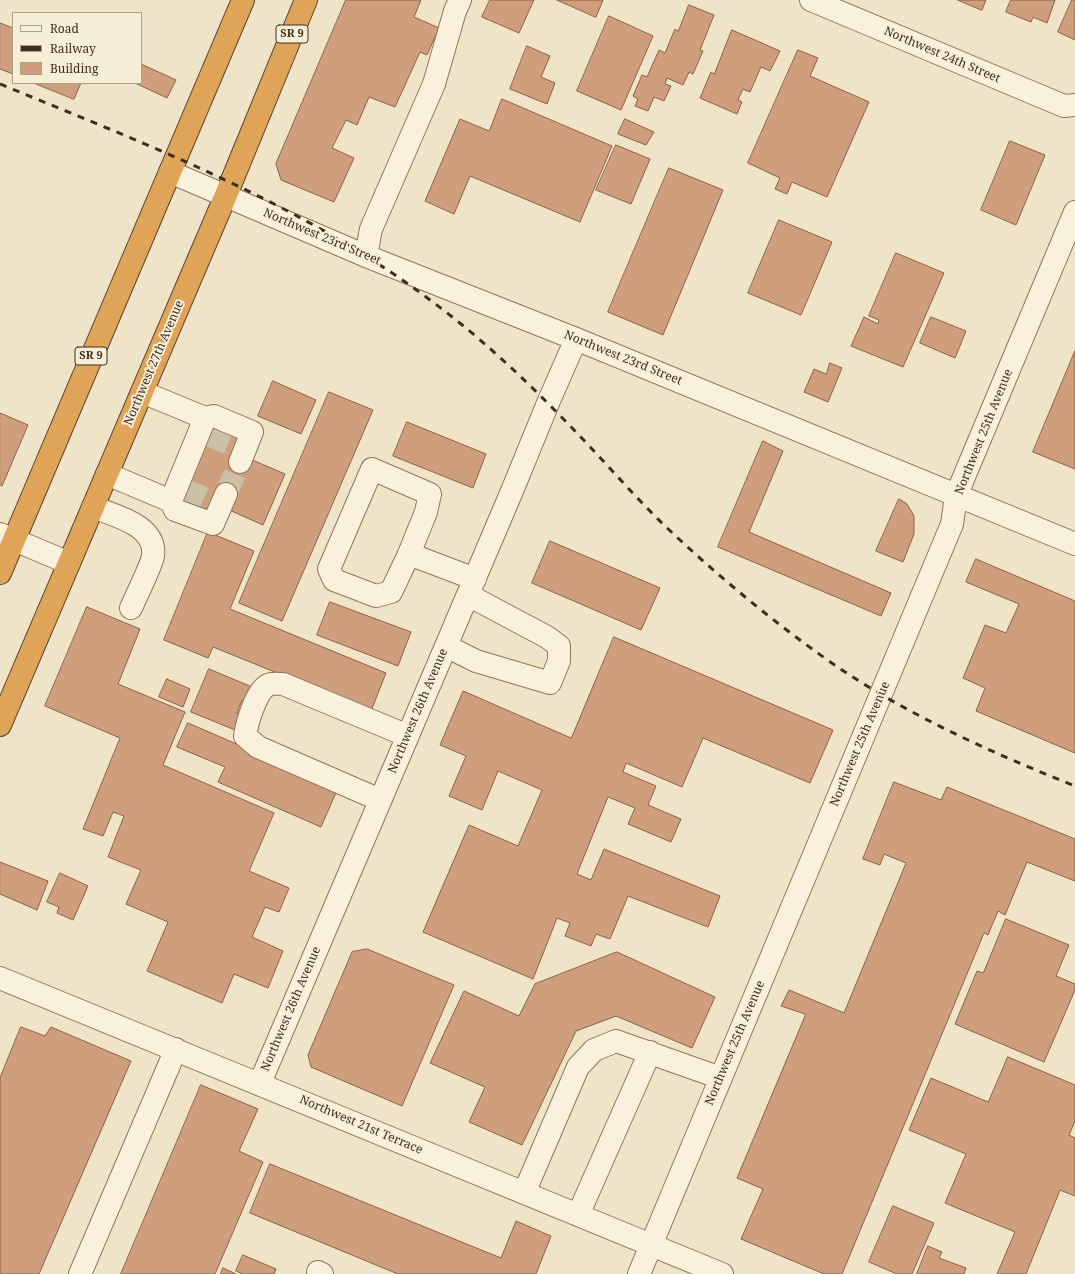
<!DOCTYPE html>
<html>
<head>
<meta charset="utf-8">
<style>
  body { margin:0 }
  #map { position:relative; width:1075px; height:1274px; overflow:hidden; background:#f0e4c8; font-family:"Noto Serif",serif }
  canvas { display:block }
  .legend { position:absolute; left:12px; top:12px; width:130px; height:72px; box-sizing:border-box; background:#f7eed8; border:1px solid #ada18e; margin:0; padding:5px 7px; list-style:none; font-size:12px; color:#3d2e20 }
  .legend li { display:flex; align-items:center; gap:8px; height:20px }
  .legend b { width:20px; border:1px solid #ada18e }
</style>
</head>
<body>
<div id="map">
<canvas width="1075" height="1274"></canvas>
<ul class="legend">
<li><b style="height:5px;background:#faf1dc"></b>Road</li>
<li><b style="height:5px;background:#3d2e20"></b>Railway</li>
<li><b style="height:11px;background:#cf9f7d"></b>Building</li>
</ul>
</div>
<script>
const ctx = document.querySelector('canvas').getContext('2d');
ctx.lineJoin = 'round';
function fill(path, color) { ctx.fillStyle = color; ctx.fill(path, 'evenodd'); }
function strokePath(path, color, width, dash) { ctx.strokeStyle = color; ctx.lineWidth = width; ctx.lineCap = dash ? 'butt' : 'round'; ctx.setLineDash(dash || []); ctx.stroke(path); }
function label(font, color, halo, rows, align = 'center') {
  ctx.font = font + ' "Noto Serif",serif'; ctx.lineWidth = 4; ctx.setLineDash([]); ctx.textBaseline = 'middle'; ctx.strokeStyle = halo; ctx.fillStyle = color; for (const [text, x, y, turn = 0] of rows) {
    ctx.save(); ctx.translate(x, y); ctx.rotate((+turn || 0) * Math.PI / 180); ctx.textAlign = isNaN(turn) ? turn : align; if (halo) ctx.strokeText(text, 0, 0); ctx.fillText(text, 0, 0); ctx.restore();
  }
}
const building = new Path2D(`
  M346 0H421L414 17 439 28 427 55 420 52 395 107 369 97 357 125 346 120 332 148 354 158 334 202 281 180 276 164Z
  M490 0H534L519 33 482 17Z
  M557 0H603L596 17Z
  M958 0H986L982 10Z
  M1011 0H1055L1047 23 1033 17 1031 22 1006 12Z
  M1072 0H1075V40L1058 32Z
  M689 5 714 15 700 50 703 51 693 74 689 72 683 85 667 78 665 84 671 86 664 101 654 97 648 111 635 106 638 99 633 96 642 75 647 77 659 50 665 53 675 29 678 31Z
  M609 16 653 36 621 110 577 91Z
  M0 23 13 28V74L0 69Z
  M732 30 780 51 770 71 761 67 750 92 743 89 738 100 742 102 737 114 700 98 711 72 714 74Z
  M527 46 550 56 541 77 555 83 547 104 510 89Z
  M798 50 818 58 810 76 869 102 827 197 792 182 787 194 775 189 780 178 748 163Z
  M141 64 176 80 167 98 135 83H141Z
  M34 83H81L74 99Z
  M502 99 612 146 580 222 470 176 454 214 425 201 460 119 489 131Z
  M625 119 654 132 646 145 618 134Z
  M1010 141 1045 155 1016 225 981 210Z
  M616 145 650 159 631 204 596 190Z
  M669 168 723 190 663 335 608 312Z
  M779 220 832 242 801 315 748 293Z
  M896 253 944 273 903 367 851 346 864 317 878 324 879 320 869 316Z
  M931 317 966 331 955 358 920 343Z
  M1075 351V469L1033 452Z
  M830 363 842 368 828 402 804 392 814 369 826 374Z
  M273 381 316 400 301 434 258 416Z
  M329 392 373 410 282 621 239 603Z
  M0 413 28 425 2 486 0 485Z
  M214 421 242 434 250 459 285 474 263 525 227 509 207 514 179 502Z
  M407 422 486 454 473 488 393 456Z
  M763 441 783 451 749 532 891 593 881 616 718 547Z
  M899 499 907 504 914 516V534L903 562 876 551Z
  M208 532 254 551 230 609 386 673 371 711 213 647 208 658 164 640Z
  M550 541 660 588 641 630 532 583Z
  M976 559 1075 601V753L976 711 985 688 963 678 985 625 1006 633 1019 604 966 582Z
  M330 602 411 632 398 666 317 635Z
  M87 607 140 629 118 684 185 712 163 765 274 813 249 871 289 888 279 912 265 907 252 937 283 951 268 988 234 974 222 1003 147 971 168 922 126 904 141 870 108 857 124 816 113 812 103 836 83 829 120 738 45 706Z
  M614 637 833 730 810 783 703 738 682 787 626 763 623 772 656 786 648 805 681 819 671 842 628 824 635 808 608 797 577 874 591 880 604 849 720 896 708 927 628 896 610 939 596 934 591 946 565 936 570 923 557 918 533 979 423 932 469 825 518 846 542 790 498 771 482 810 449 796 466 756 440 745 463 691 571 738Z
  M209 669 252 687 246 702 242 700 237 713 241 714 235 730 191 712Z
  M167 679 190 689 183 707 159 697Z
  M188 723 338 788 321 827 218 782 225 767 177 747Z
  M894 782 941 800 947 787 1075 839V881L1027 862 1005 915 998 911 988 935 984 933 842 1274H824L741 1239 763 1189 737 1178 805 1016V1014L781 1006 789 990 844 1013 906 863 884 854 880 865 863 859Z
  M0 862 48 881 37 910 0 894Z
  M60 873 88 886 73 920 57 913 59 907 47 902Z
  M1006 919 1069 945 1056 976 1075 984V990L1044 1062 955 1024 977 971 983 973Z
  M367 949 454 985 402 1106 311 1067 308 1055 352 952Z
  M617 952 715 997 692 1048 616 1016 576 1031 522 1145 469 1122 485 1087 430 1063 464 991 519 1016 535 984Z
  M21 1027 45 1036 51 1027 131 1061 39 1274H0V1078Z
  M1008 1057 1075 1085V1121L1069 1135 1075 1138V1196L1060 1190 1026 1274H997L1015 1232 945 1203 966 1154 909 1130 931 1078 988 1102Z
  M201 1085 258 1109 239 1151 263 1162 215 1274H121Z
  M270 1164 501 1258 516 1221 551 1236 536 1274H398L250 1213Z
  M893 1206 934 1223 912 1274H897L869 1262Z
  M928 1246 942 1252 939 1258 966 1268 964 1274H917Z
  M243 1255 276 1269 274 1274H243L236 1271Z
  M223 1268 236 1274H221Z`);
const minorTunnel = new Path2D(`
  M208 435 236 447
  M184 489 212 502
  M226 494 240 462`);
const minor = new Path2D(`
  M811 0 1064 106 1075 105
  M170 172 366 256 576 339 1075 544
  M366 256 371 229 434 84 455 11 460 0
  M205 418 214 416 252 432 240 462
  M107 474 171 501 205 418 142 392
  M171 501 175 510 213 524 226 494
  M93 507C115 516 157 525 153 556 151 567 136 596 131 608
  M0 534 69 563
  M409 554 426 512 430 494 372 469 329 569 334 580 376 596 391 592 409 554 475 579
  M446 646 476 661 550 683 559 661V646L547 637 468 595
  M380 800 258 747 245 736C247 723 256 691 268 685 272 683 278 684 283 684L408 736
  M0 978 722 1274
  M260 1083 512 491 548 403 576 339
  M524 1193 578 1067 594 1050 616 1041 721 1078
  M578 1215 650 1052
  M318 1272 322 1274
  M80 1274 176 1049
  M639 1274 952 524 956 496 1075 212`);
const highway = new Path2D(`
  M0 573 243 0
  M0 725 226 195 306 0`);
const rail = new Path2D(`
  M0 84C148 145 301 203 430 300 483 339 530 384 575 431 605 462 634 496 665 526 720 578 779 627 842 670 914 718 995 754 1075 786`);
const shields = [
  [292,34,32],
  [91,356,32]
];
const shieldNames = [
  ["SR 9",292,34],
  ["SR 9",91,356]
];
const streetNames = [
  ["Northwest 24th Street",942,55,23],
  ["Northwest 23rd Street",322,237,23],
  ["Northwest 23rd Street",623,358,22],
  ["Northwest 27th Avenue",154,363,-67],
  ["Northwest 25th Avenue",984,432,-68],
  ["Northwest 26th Avenue",418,711,-67],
  ["Northwest 25th Avenue",860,744,-67],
  ["Northwest 26th Avenue",291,1009,-67],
  ["Northwest 25th Avenue",735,1043,-67],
  ["Northwest 21st Terrace",361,1125,23]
];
fill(building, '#cf9f7d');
strokePath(building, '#8d5f41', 1);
strokePath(minorTunnel, '#ccc0a6', 22, [22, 11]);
strokePath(minor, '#8d765c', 24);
strokePath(highway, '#5b4430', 24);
strokePath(minor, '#faf1dc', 22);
strokePath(highway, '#e0a458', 22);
strokePath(rail, '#3d2e20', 3, [7, 7]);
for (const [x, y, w] of shields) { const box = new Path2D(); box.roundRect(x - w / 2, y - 9, w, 18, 3); ctx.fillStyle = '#f7eed8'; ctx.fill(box); strokePath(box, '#3d2e20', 1); }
label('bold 11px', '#3d2e20', null, shieldNames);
label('12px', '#3d2e20', '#f7eed8', streetNames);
</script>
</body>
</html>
